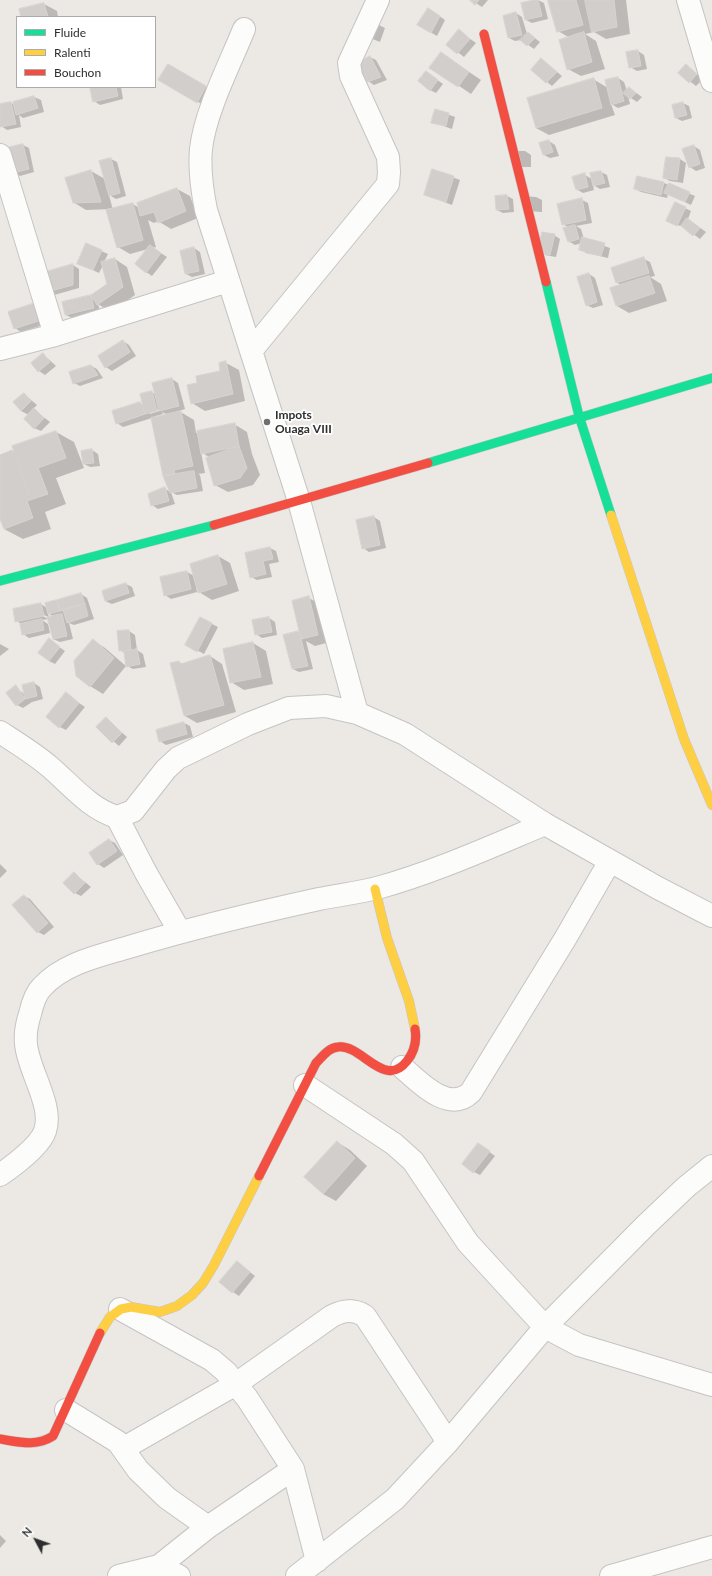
<!DOCTYPE html>
<html>
<head>
<meta charset="utf-8">
<style>
  body { margin:0 }
  #map { position:relative; width:712px; height:1576px; overflow:hidden; background:#ece8e4; font-family:Lato,sans-serif }
  canvas { display:block }
  .legend { position:absolute; left:16px; top:16px; width:140px; height:72px; box-sizing:border-box; background:#fff; border:1px solid #ababab; margin:0; padding:5px 7px; list-style:none; font-size:12px; color:#2e2e2e }
  .legend li { display:flex; align-items:center; gap:8px; height:20px }
  .legend b { width:20px; border:1px solid #ababab }
  .north { position:absolute; left:16px; top:1520px; width:40px; height:40px; -webkit-text-stroke:3px #fff; paint-order:stroke; rotate:311deg; font-size:11px; font-weight:700; line-height:16px; text-align:center; color:#2e2e2e }
  .north::after { content:''; display:block; margin:auto; width:14px; height:18px; background:#2e2e2e; clip-path:polygon(50% 0,100% 100%,50% 72%,0 100%) }
</style>
</head>
<body>
<div id="map">
<canvas width="712" height="1576"></canvas>
<ul class="legend">
<li><b style="height:5px;background:#16e098"></b>Fluide</li>
<li><b style="height:5px;background:#ffcf43"></b>Ralenti</li>
<li><b style="height:5px;background:#f24e42"></b>Bouchon</li>
</ul>
<div class="north">N</div>
</div>
<script>
const ctx = document.querySelector('canvas').getContext('2d');
ctx.lineJoin = 'round';
function fill(path, color) { ctx.fillStyle = color; ctx.fill(path, 'evenodd'); }
function strokePath(path, color, width, dash) { ctx.strokeStyle = color; ctx.lineWidth = width; ctx.lineCap = dash ? 'butt' : 'round'; ctx.setLineDash(dash || []); ctx.stroke(path); }
function label(font, color, halo, rows, align = 'center') {
  ctx.font = font + ' Lato,sans-serif'; ctx.lineWidth = 3.5; ctx.setLineDash([]); ctx.textBaseline = 'middle'; ctx.strokeStyle = halo; ctx.fillStyle = color; for (const [text, x, y, turn = 0] of rows) {
    ctx.save(); ctx.translate(x, y); ctx.rotate((+turn || 0) * Math.PI / 180); ctx.textAlign = isNaN(turn) ? turn : align; if (halo) ctx.strokeText(text, 0, 0); ctx.fillText(text, 0, 0); ctx.restore();
  }
}
const shadow = new Path2D(`
  M471 0H488L482 7Z
  M538 0 544 3 548 19 532 23 526 20Z
  M549 0H626L630 34 606 39 594 32 585 34 596 41 605 69 581 76 568 69 570 38 558 31Z
  M44 4 57 11 58 17H22Z
  M435 13 445 20 437 36 418 25Z
  M516 13 522 17 527 34 528 33 540 42 534 49 521 40 515 41 509 38 504 17Z
  M365 22 379 25 385 28 380 42 365 36Z
  M459 31 476 43 464 57 447 44Z
  M638 51 644 55 647 69 637 71 630 67Z
  M441 53 481 80 471 94 431 67Z
  M370 57 376 60 387 80 374 85 368 81Z
  M541 59 562 76 552 86 532 70Z
  M169 65 218 94 210 109 160 79Z
  M686 66 703 79 696 86 679 73Z
  M432 76 443 84 436 93 430 90Z
  M618 78 624 82 627 91 629 88 642 97 637 102 628 96 630 104 618 108 611 104 615 115 549 135 536 128 593 79 608 88Z
  M91 87H121L123 99 100 105 94 101Z
  M34 97 41 100 44 112 23 118 19 115 21 127 7 130 1 126 0 105 11 103 15 105 14 103Z
  M683 103 689 106 692 118 682 121 676 118 673 106Z
  M436 110 455 117 452 129 432 122Z
  M549 141 555 145 559 156 550 158 544 155Z
  M23 145 29 148 34 172 20 176 13 172Z
  M694 146 700 150 705 168 696 171 690 167Z
  M514 151H525L531 155V167H520Z
  M111 159 117 162 126 196 116 199 109 195 113 210 133 204 139 208V204L177 189 190 196 198 218 171 229 158 221 154 223 148 220 156 247 153 248 167 257 152 276 146 272 148 249 130 254 118 247 112 209 86 210 73 202 91 171 105 179Z
  M680 159 686 163 683 183 670 181 664 178Z
  M433 170 460 180 452 205 425 195Z
  M601 172 607 175 610 187 600 189 593 185 594 190 583 193 576 189 585 175 592 179 591 174Z
  M664 183 695 196 691 205 668 194 667 198 641 192 635 189Z
  M507 196 513 199 514 212 503 213 497 210 496 197Z
  M523 196 536 197 542 200V212L528 211Z
  M582 200 588 203 592 223 576 226 581 229 584 239 610 248 608 258 586 253 580 249 582 243 575 245 568 241 569 228 563 224Z
  M685 208 691 211 688 219 706 232 700 239 684 227 674 224Z
  M554 235 560 239 556 257 545 255Z
  M86 244 108 254 104 262 115 259 127 267 135 295 111 312 98 304 100 311 72 318 66 315 108 284 103 265 99 273 78 263Z
  M194 248 200 252 205 274 192 277 186 274Z
  M644 259 650 262 655 276 650 277 661 284 667 301 629 313 617 306 622 286 616 282Z
  M73 265 79 269V288L54 295 43 274Z
  M589 274 595 278 603 305 593 308 586 305Z
  M35 304 46 324 21 332 15 328Z
  M123 341 129 345 136 356 112 371 106 367Z
  M43 354 56 366 45 375 39 371Z
  M226 363 239 370 245 401 205 411 192 403 198 384 221 371Z
  M91 366 97 369 103 378 80 386 74 383Z
  M172 379 178 383 185 409 179 411 194 420 196 433 234 424 247 432 252 454 260 475 253 485 228 492 215 485 209 457 201 452 205 473 198 474 200 475 203 491 177 495 171 492 175 504 158 509 152 505 165 489 171 492 164 476 152 418 123 427 117 423 140 403 144 406 152 392 156 395ZM162 408V410L150 414V412ZM162 412 168 415 156 418V416L163 414Z
  M24 394 37 405 33 409 50 422 41 431 34 428 29 415 21 411Z
  M56 432 74 442 84 468 56 478 66 504 45 512 51 529 23 539 4 529 0 516V456L12 451 16 453Z
  M92 450 98 454 100 466 90 467 84 464Z
  M374 517 380 521 386 548 369 552 363 548Z
  M270 548 276 551 279 562 269 564 272 577 257 580 251 577Z
  M218 556 230 563 239 591 212 600 199 592 197 585 196 586 197 592 171 599 165 595 187 572 194 576Z
  M126 584 132 587 135 596 112 604 105 601Z
  M81 594 87 598 94 619 74 625 69 623 73 639 60 642 53 639 49 618 40 612 39 614 48 619 42 620 48 624 50 633 29 638 23 634 22 624 16 621 41 604 47 608ZM48 613 54 617 49 618Z
  M309 598 321 605 330 642 315 646 306 641 313 669 299 672 293 669 299 632 301 633Z
  M269 618 275 622 277 635 262 638 256 634 253 621Z
  M212 624 218 627 204 654 187 645Z
  M129 631 135 635 137 650 143 654 146 667 133 669 127 666 125 653 120 650Z
  M49 640 65 651 55 664 49 661Z
  M93 640 105 648 126 666 103 694 90 686Z
  M253 643 266 651 273 684 244 690 231 682Z
  M0 644 9 649 0 656Z
  M210 656 222 664 236 712 197 723 185 716 179 662 182 664Z
  M34 683 40 687 43 699 32 702 23 708 17 705 16 687 25 695Z
  M66 694 85 707 66 730 60 727Z
  M106 718 127 737 119 746 97 727Z
  M184 723 190 726 193 737 166 745 160 741Z
  M109 840 115 843 123 855 104 868 98 864 90 854Z
  M0 864 7 871 0 878Z
  M74 873 91 887 81 896 75 893Z
  M24 896 30 899 54 927 44 935 38 932Z
  M337 1142 350 1150 367 1166 336 1201 323 1194Z
  M484 1148 495 1156 480 1175 474 1172Z
  M237 1262 255 1276 239 1296 233 1292Z
  M0 1535 6 1541 0 1548Z`);
const building = new Path2D(`
  M470 0H479L475 5Z
  M534 0H538L542 16 525 20 521 3Z
  M548 0H576L583 25 557 32Z
  M585 0H614L617 27 592 32Z
  M44 3 48 17H21L19 9Z
  M428 8 440 16 431 33 417 25Z
  M516 12 522 35 508 38 503 16Z
  M459 29 470 39 457 54 446 45Z
  M528 32 535 38 527 46 520 40Z
  M584 32 592 62 567 70 559 40Z
  M638 50 641 66 629 68 626 52Z
  M441 52 469 72 458 87 429 68Z
  M370 56 381 77 367 82 356 64Z
  M541 58 557 72 546 83 531 70Z
  M168 64 206 86 197 103 158 80Z
  M686 64 697 74 689 83 678 73Z
  M426 71 438 80 430 91 418 81Z
  M618 77 624 101 611 105 605 80Z
  M594 78 602 108 536 128 527 98Z
  M90 87H116L118 96 93 102Z
  M629 87 636 93 630 99 623 93Z
  M34 96 38 108 16 115 13 102Z
  M11 102 16 124 0 127V104Z
  M683 102 687 115 675 118 672 105Z
  M435 109 449 113 446 126 431 123Z
  M549 140 553 152 543 155 539 143Z
  M23 144 29 169 13 173 7 148Z
  M694 145 700 164 689 168 682 149Z
  M666 157 680 158 677 180 663 178Z
  M111 158 120 193 109 196 99 161Z
  M432 169 454 176 446 202 424 195Z
  M91 170 101 202 73 203 65 178Z
  M601 171 605 183 593 186 590 173Z
  M585 173 588 187 576 190 572 177Z
  M637 176 664 182 661 195 634 189Z
  M669 183 690 192 685 202 664 193Z
  M177 188 186 211 158 223 154 212 140 216 137 203Z
  M507 195 509 209 496 210 495 196Z
  M582 198 586 220 562 225 557 204Z
  M675 202 686 207 677 226 666 221Z
  M133 203 143 240 117 248 106 210Z
  M687 218 700 228 693 236 681 226Z
  M575 225 579 239 568 242 563 228Z
  M542 232 555 234 550 255 538 252Z
  M582 237 605 243 601 256 579 250Z
  M86 243 102 250 93 270 77 264Z
  M150 245 161 253 146 273 135 264Z
  M194 247 199 271 185 274 180 251Z
  M644 257 649 273 616 283 611 268Z
  M115 258 123 287 97 305 91 295 107 284 101 262Z
  M73 264V285L47 292 42 273Z
  M589 273 597 302 586 306 577 277Z
  M649 276 655 293 616 306 610 288Z
  M91 295 94 308 65 315 62 302Z
  M35 303 41 320 14 329 8 312Z
  M123 340 130 352 105 368 98 356Z
  M43 353 50 362 38 372 31 363Z
  M226 361 233 394 191 404 187 385 197 383 196 376 220 371 219 363Z
  M91 365 98 375 73 384 69 372Z
  M172 378 179 406 159 411 152 383Z
  M152 391 157 411 145 414 140 394Z
  M24 393 31 401 21 411 13 402Z
  M140 402 145 414 116 424 112 411Z
  M34 408 44 418 34 429 24 419Z
  M181 411 193 466 174 470 175 474 163 476 151 418Z
  M235 423 239 446 201 454 197 431Z
  M56 431 66 458 38 468 48 494 27 501 33 518 4 529 0 519V455L12 450 28 494H29L12 446Z
  M239 446 247 468 240 478 214 486 206 458Z
  M92 449 94 463 83 464 81 451Z
  M194 471 197 488 170 493 163 476Z
  M165 487 169 501 151 506 148 494Z
  M374 516 380 545 362 549 356 520Z
  M270 547 273 559 263 561 266 574 250 578 245 553Z
  M218 555 227 584 198 593 190 564Z
  M187 571 191 589 164 596 160 577Z
  M126 583 129 593 105 601 102 591Z
  M81 593 85 604 60 611 57 600Z
  M309 596 318 635 301 639 292 601Z
  M57 600 60 611 48 614 45 603Z
  M41 603 44 616 15 622 13 609Z
  M85 604 88 616 67 623 63 610Z
  M62 614 67 636 53 639 47 617Z
  M200 617 212 623 197 652 185 645Z
  M269 617 272 632 255 635 252 620Z
  M42 619 44 630 22 635 20 624Z
  M129 630 131 650 119 651 117 631Z
  M299 631 308 666 292 669 283 635Z
  M49 638 60 647 49 661 38 653Z
  M93 639 114 658 90 687 76 676 74 661Z
  M253 642 261 677 230 683 223 649Z
  M137 649 140 664 126 667 124 652Z
  M210 655 224 705 184 716 170 663 179 661 180 664Z
  M34 682 37 696 25 699 22 685Z
  M16 685 25 699 16 706 6 693Z
  M66 692 79 703 59 728 46 717Z
  M106 717 122 733 112 743 96 727Z
  M184 722 187 734 159 742 156 730Z
  M109 839 117 851 97 865 89 853Z
  M74 872 85 883 74 894 63 883Z
  M24 895 48 923 37 933 12 905Z
  M337 1141 355 1158 323 1194 304 1177Z
  M478 1143 490 1151 473 1173 462 1164Z
  M237 1261 250 1272 232 1293 219 1282Z`);
const street = new Path2D(`
  M688 0 712 81
  M244 29C230 64 205 112 201 149 199 170 202 190 206 210L299 501 357 713
  M0 155 55 335
  M0 349 55 335 228 281
  M251 351 388 184 389 172 388 157 351 76 349 63 378 0
  M0 732C17 743 35 754 50 767 71 785 90 809 117 817L146 873 180 932
  M117 817 133 811 166 769 178 758 248 724 289 708 326 706 357 713 405 734 545 824 658 888 712 916
  M402 1067C419 1082 449 1114 471 1092L565 939 610 861
  M305 1085 394 1144 413 1161 468 1243 545 1327 579 1345 712 1385
  M0 1175C13 1166 40 1146 45 1131 54 1106 28 1070 26 1044 25 1034 27 1023 30 1014 32 1005 35 994 42 987 64 963 99 956 129 947 192 928 255 913 319 899 338 895 358 893 377 888 435 872 490 847 545 824
  M120 1309 212 1360 226 1372 247 1398 293 1469 317 1561
  M66 1410 118 1442 138 1470 167 1498 208 1527
  M124 1448 236 1384 332 1316C344 1310 353 1309 365 1316L448 1442
  M159 1566 208 1527 293 1469
  M119 1576 159 1566 179 1576
  M297 1576 395 1499 448 1442 545 1327 646 1225 686 1187 712 1166
  M611 1576 712 1547`);
const fast = new Path2D(`
  M546 282 579 416 611 515
  M428 463 712 378
  M0 581 214 525`);
const slow = new Path2D(`
  M611 515 684 739 712 805
  M375 889 387 938 409 1001 415 1029
  M100 1333 110 1317 121 1309 131 1307 160 1312 177 1306 192 1295 203 1283 214 1265 259 1176`);
const jam = new Path2D(`
  M484 34 546 282
  M214 525 428 463
  M259 1176 316 1063C323 1056 328 1048 338 1047 362 1044 384 1090 407 1061 415 1051 417 1041 415 1029
  M0 1439C19 1442 36 1447 53 1436L100 1333`);
const markers = [
  [267,422,4,"#706f6e"]
];
const poiNames = [
  ["Impots",275,415],
  ["Ouaga VIII",275,429]
];
fill(shadow, '#0003');
fill(building, '#d1cecb');
strokePath(building, '#d7d4d0', 1);
strokePath(street, '#c5c4c5', 24);
strokePath(fast, '#c5c4c5', 10);
strokePath(slow, '#c5c4c5', 10);
strokePath(jam, '#c5c4c5', 10);
strokePath(street, '#fcfcfb', 22);
strokePath(fast, '#16e098', 9);
strokePath(slow, '#ffcf43', 9);
strokePath(jam, '#f24e42', 9);
for (const [x, y, r, color] of markers) { const dot = new Path2D(); dot.arc(x, y, r, 0, 2 * Math.PI); ctx.fillStyle = color; ctx.fill(dot); strokePath(dot, '#fff', 1.5); }
label('bold 12px', '#2e2e2e', '#fff', poiNames, 'left');
</script>
</body>
</html>
